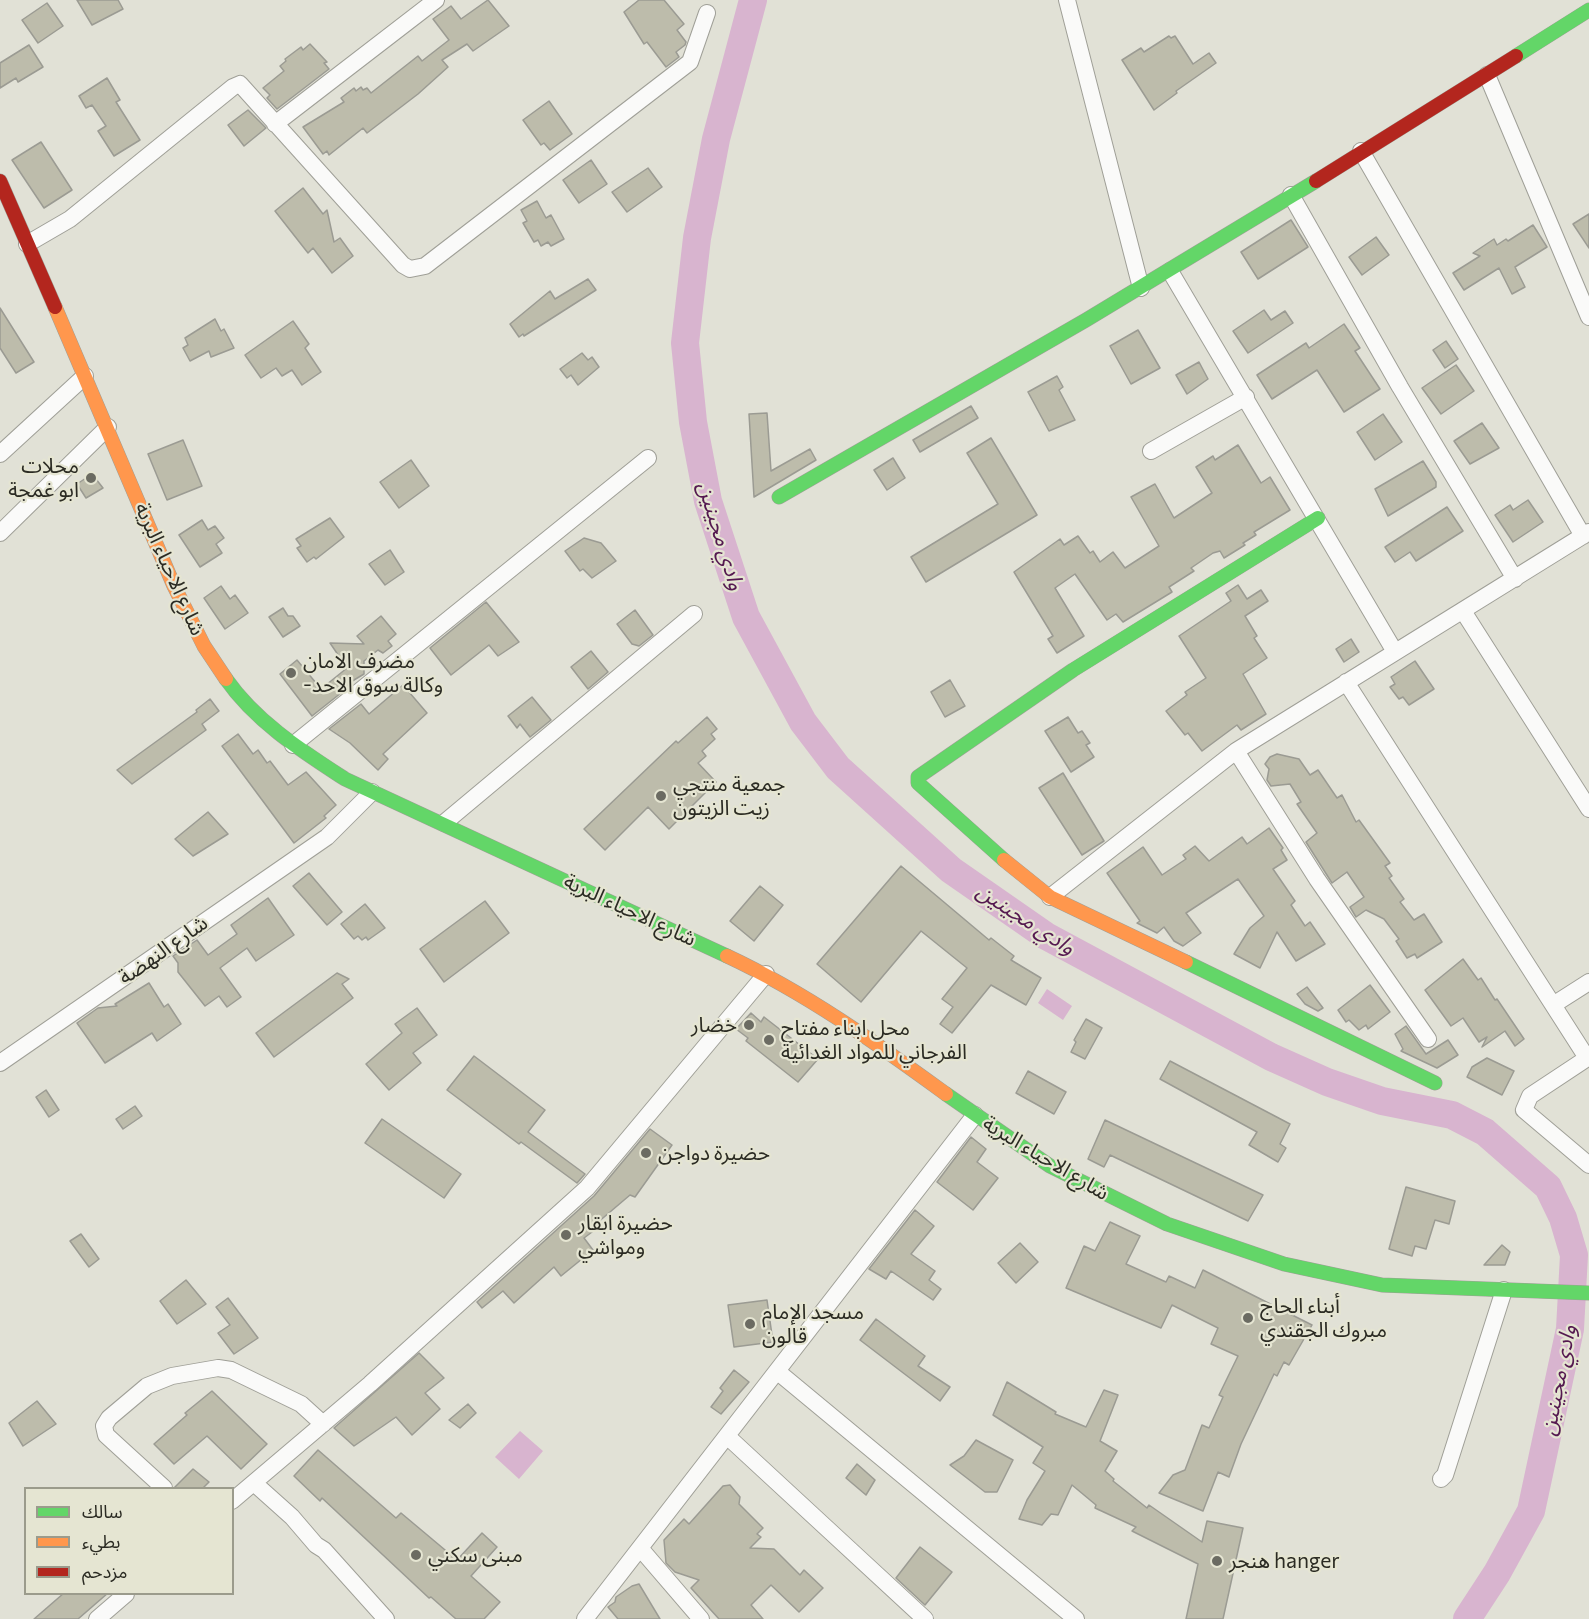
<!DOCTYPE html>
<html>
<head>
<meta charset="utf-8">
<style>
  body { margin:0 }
  #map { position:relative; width:1589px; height:1619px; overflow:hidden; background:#e1e1d6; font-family:Commissioner,"Noto Sans Arabic",sans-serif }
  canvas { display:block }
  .legend { position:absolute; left:24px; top:1487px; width:210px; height:108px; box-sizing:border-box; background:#e5e5d2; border:2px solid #9b9b8c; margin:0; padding:8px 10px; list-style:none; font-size:18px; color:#2b2b23 }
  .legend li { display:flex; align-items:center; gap:12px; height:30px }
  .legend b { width:30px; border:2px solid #9b9b8c }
</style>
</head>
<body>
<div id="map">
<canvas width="1589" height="1619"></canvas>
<ul class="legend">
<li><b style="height:8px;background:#63d668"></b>سالك</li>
<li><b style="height:8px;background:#ff974d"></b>بطيء</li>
<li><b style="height:8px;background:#b3261e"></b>مزدحم</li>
</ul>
</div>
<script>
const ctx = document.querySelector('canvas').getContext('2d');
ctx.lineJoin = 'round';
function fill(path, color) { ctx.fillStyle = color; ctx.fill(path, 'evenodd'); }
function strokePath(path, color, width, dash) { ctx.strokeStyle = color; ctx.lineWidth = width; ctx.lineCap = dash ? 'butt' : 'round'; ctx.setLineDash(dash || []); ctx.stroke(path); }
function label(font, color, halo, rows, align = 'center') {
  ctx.font = font + ' Commissioner,"Noto Sans Arabic",sans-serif'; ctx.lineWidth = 4.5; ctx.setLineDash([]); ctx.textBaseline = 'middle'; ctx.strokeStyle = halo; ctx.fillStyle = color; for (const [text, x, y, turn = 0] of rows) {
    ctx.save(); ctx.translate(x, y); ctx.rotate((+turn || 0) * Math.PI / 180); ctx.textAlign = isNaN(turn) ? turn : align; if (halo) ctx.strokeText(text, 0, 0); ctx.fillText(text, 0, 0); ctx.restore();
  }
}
const water = new Path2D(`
  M1047 989 1072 1006 1063 1020 1038 1003Z
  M520 1431 543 1451 519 1479 495 1457Z`);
const river = new Path2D(`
  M753 0 716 139 697 238 685 343 693 422 708 501 746 617 803 722 838 768 951 870 1046 936 1271 1057 1327 1082 1382 1101 1452 1115 1485 1132 1548 1187 1563 1218 1574 1255 1570 1329 1531 1511 1497 1573 1467 1619`);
const building = new Path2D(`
  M77 0H118L123 9 92 25Z
  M488 0 509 26 473 51 467 44 442 60 448 67 418 94 367 133 363 128 329 155 327 151 323 154 303 127 344 102 341 98 354 88 356 91 361 87 363 90 367 88 371 93 418 56 422 61 449 40 433 19 451 6 461 19Z
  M639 0H664L684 24 677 30 686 42 685 45 676 52 679 57 666 67 647 42 644 44 624 12Z
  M47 3 63 26 38 43 22 20Z
  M1169 36 1171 38 1175 36 1193 64 1209 53 1216 63 1176 91 1177 93 1154 110 1122 60 1141 48 1144 52Z
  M310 44 327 62 324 63 329 69 277 109 267 98 270 95 263 88 284 71 280 66 286 61 285 59 301 47 303 50Z
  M29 45 43 67 18 82 16 78 0 88V63Z
  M107 78 120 100 116 102 140 140 114 156 98 131 106 126 92 105 86 108 79 96Z
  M549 101 572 134 550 150 544 143 541 145 523 120Z
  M248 110 266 128 244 146 228 125Z
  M41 142 72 190 44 208 12 160Z
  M591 160 607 184 579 203 563 180Z
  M648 168 662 187 627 212 612 192Z
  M303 188 323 214 327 210 334 242 340 238 353 256 332 273 313 248 308 253 275 211Z
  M537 201 546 218 551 215 564 239 551 246 548 242 541 246 538 240 534 242 523 223 527 221 521 210Z
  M1589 214V248L1573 224Z
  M1291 220 1308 247 1258 279 1241 252Z
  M1533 225 1547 247 1515 267 1525 287 1512 294 1499 268 1464 290 1453 273 1480 256 1473 253 1494 239 1497 245 1506 239 1508 241Z
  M1376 237 1389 255 1362 275 1349 257Z
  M588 279 596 290 524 336 523 334 519 337 510 324 550 291 555 299Z
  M0 308 34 362 16 373 0 348Z
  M1264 310 1271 320 1285 311 1293 323 1248 353 1233 331Z
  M215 319 221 331 224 329 234 348 211 357 209 351 190 361 183 348 188 345 185 338Z
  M293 321 309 344 305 348 321 372 302 385 292 370 282 376 276 368 261 378 245 355Z
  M1344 324 1360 348 1355 351 1380 389 1344 412 1317 370 1272 399 1257 375 1306 343 1309 348Z
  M1138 330 1160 368 1131 384 1110 346Z
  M1446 341 1458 359 1445 368 1433 350Z
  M582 353 588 360 592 357 599 367 578 385 571 375 567 378 560 369Z
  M1199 362 1208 379 1187 394 1176 375Z
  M1456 365 1474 391 1441 414 1422 388Z
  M1057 376 1063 387 1059 390 1075 420 1049 431 1028 392Z
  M971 406 978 418 920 452 913 440Z
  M767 413 771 471 810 449 816 460 754 497 749 414Z
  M1383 414 1402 442 1375 460 1357 432Z
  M1482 423 1499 448 1470 464 1454 441Z
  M991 438 1037 515 926 582 911 557 998 504 967 453Z
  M183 440 202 486 167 500 148 454Z
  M1238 445 1261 483 1270 477 1290 510 1254 532 1256 535 1243 543 1245 545 1224 558 1220 551 1213 553 1191 568 1194 571 1169 587 1172 592 1123 622 1116 614 1107 620 1075 574 1055 588 1084 636 1057 653 1048 639 1053 636 1014 572 1060 539 1064 545 1078 536 1090 553 1093 551 1100 562 1113 552 1125 568 1159 546 1131 497 1155 484 1174 518 1212 493 1196 467 1213 456 1215 460Z
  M893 458 905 478 887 490 874 470Z
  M411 460 429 486 399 508 380 482Z
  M1423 461 1436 482V487L1388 516 1375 489Z
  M92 474 103 488 86 498 77 484Z
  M1528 500 1543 522 1513 542 1495 515 1510 505 1513 510Z
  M1447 507 1463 531 1416 561 1410 552 1395 562 1385 547Z
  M330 518 344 537 316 559 314 557 307 562 297 548 301 546 296 539Z
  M202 520 208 530 215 526 224 538 216 544 222 553 200 567 179 535Z
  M584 538 601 543 616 561 592 578 583 569 580 571 565 551Z
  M390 550 404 572 385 585 369 564Z
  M1238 585 1247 599 1261 590 1268 601 1245 616 1257 636 1254 638 1267 658 1243 674 1266 714 1241 730 1237 725 1202 751 1188 733 1185 735 1166 711 1187 695 1185 692 1206 678 1179 636 1231 601 1226 593Z
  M221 586 230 599 235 595 248 613 225 629 204 598Z
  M486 602 519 642 498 656 489 645 451 675 430 648Z
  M283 608 288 616H293L300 626 283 637 269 617Z
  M635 610 653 635 639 646 632 644 617 624Z
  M381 616 396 634 388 641 392 646 383 653 378 650 364 661V674L349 683 351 685 312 716 280 674 297 660 321 689 347 668 330 643 364 644 357 636Z
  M1351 639 1359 652 1344 662 1336 649Z
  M591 651 608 672 588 689 571 667Z
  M1415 661 1434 689 1409 705 1403 697 1399 699 1390 687 1395 684 1391 677Z
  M950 680 965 706 945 717 931 692Z
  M403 685 427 713 383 754 388 759 378 770 350 743 329 729 361 704 369 714Z
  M532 697 551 720 530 737 520 724 517 728 508 716Z
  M210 699 219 711 202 724 206 730 132 784 117 770 197 712 196 710Z
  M707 717 717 729 711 734 715 739 702 751 706 756 698 763 716 782 669 829 648 807 605 850 584 829 676 741 678 743Z
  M1068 717 1078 733 1082 731 1090 743 1086 745 1094 757 1071 772 1045 731Z
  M238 734 253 754 258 750 267 763 270 761 288 785 306 772 336 805 324 816 326 818 294 843 222 746Z
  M1277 754 1299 759 1310 775 1318 770 1337 798 1342 795 1356 822 1359 820 1390 863 1385 866 1392 876 1389 878 1404 899 1400 902 1414 920 1424 914 1442 942 1417 958 1415 954 1407 958 1396 941 1399 939 1384 919 1366 910 1356 917 1350 907 1364 897 1347 872 1332 883 1306 842 1317 833 1297 804 1301 802 1290 784 1271 786 1267 780 1269 769 1265 764 1270 757Z
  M1063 773 1104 841 1082 855 1039 788Z
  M208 812 228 834 193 856 175 839Z
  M1269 828 1283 848 1281 850 1287 860 1273 869 1295 901 1291 905 1305 926 1310 922 1325 944 1296 961 1277 932 1260 968 1234 954 1250 928 1264 916 1238 879 1186 913 1201 933 1183 946 1174 941 1164 927 1157 933 1137 923 1140 921 1107 873 1143 847 1162 875 1186 859 1183 855 1195 846 1209 861 1242 837 1247 844Z
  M901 866 989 940 991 938 1014 956 1011 960 1041 978 1026 1005 991 985 952 1033 940 1024 953 1007 942 999 967 968 921 931 861 1002 817 964Z
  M309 873 342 912 327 925 293 886Z
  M760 886 783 905 754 941 730 921Z
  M268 898 294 935 256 961 247 948 220 968 241 997 227 1007 219 996 205 1006 178 972V963L173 956 197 940 208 955 237 934 231 925Z
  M485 901 509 933 444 982 420 949Z
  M365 904 385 928 368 940 366 937 362 940 358 936 354 939 341 924Z
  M1463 959 1478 980 1481 978 1495 1000 1497 999 1524 1039 1515 1046 1505 1031 1482 1047 1487 1037 1479 1042 1463 1018 1451 1026 1425 990Z
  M337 973 349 979 342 984 353 998 274 1057 256 1033Z
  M149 983 164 1007 168 1004 181 1024 157 1041 152 1033 105 1063 77 1023 98 1008 117 1006 115 1004Z
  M1370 985 1390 1012 1368 1029 1366 1025 1359 1030 1349 1020 1346 1022 1338 1010Z
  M1307 987 1323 1008 1318 1011 1305 1004 1297 994Z
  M417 1008 437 1035 413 1053 421 1063 389 1090 366 1064 402 1033 395 1024Z
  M751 1013 761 1022 764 1017 818 1059 798 1082 746 1041 748 1038 736 1029Z
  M1086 1019 1102 1028 1085 1059 1071 1052 1076 1042 1074 1040Z
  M1406 1026 1426 1054 1448 1040 1458 1055 1437 1068 1401 1051 1403 1049 1395 1034Z
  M474 1056 545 1110 528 1132 585 1174 577 1183 521 1142 519 1144 447 1090Z
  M1487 1058 1514 1071 1502 1095 1467 1077 1472 1067Z
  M1170 1061 1290 1124 1280 1144 1286 1148 1278 1162 1249 1145 1257 1132 1160 1079Z
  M1028 1071 1066 1092 1054 1114 1016 1093Z
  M46 1090 59 1110 49 1117 36 1097Z
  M135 1106 142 1116 123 1129 116 1119Z
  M382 1119 461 1174 444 1198 365 1143Z
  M1105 1120 1263 1195 1248 1221 1110 1155 1104 1167 1088 1159Z
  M650 1129 672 1145 635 1197 630 1195 590 1229 592 1232 584 1238 593 1250 561 1276 554 1267 514 1303 503 1291 482 1308 477 1302 594 1196Z
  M971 1137 986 1149 977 1162 998 1178 973 1210 937 1182Z
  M1406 1187 1455 1201 1449 1224 1435 1220 1426 1249 1415 1246 1412 1256 1389 1249Z
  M915 1210 934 1226 911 1254 935 1271 929 1280 941 1289 933 1300 891 1271 886 1279 869 1269Z
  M1110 1222 1140 1236 1126 1264 1166 1282 1169 1276 1195 1288 1203 1270 1312 1325 1289 1365 1284 1362 1277 1376 1274 1374 1241 1444 1229 1477 1218 1472 1203 1511 1159 1493 1173 1475 1185 1470 1202 1425 1209 1428 1223 1397 1219 1395 1238 1356 1211 1344 1218 1328 1172 1305 1161 1328 1066 1288 1084 1246 1095 1251Z
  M81 1234 99 1259 89 1267 70 1241Z
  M1020 1243 1038 1262 1016 1283 998 1263Z
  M1502 1245 1510 1252 1505 1265H1484Z
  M186 1280 206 1304 177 1324 160 1301Z
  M228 1298 258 1338 234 1354 218 1333 230 1325 216 1307Z
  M767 1300 773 1342 734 1347 728 1305Z
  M876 1319 925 1356 918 1366 950 1387 940 1401 860 1340Z
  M419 1353 444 1378 425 1393 440 1409 412 1435 396 1417 354 1446 334 1428Z
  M734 1370 749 1382 721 1414 711 1407 723 1391 720 1388Z
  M1007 1382 1056 1412 1055 1414 1086 1427 1104 1390 1118 1395 1100 1441 1117 1451 1105 1471 1114 1479 1113 1481 1147 1508 1149 1505 1202 1542 1207 1521 1243 1528 1223 1619H1186L1198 1564 1132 1531 1136 1527 1095 1508 1096 1505 1072 1485 1058 1515 1051 1514 1042 1525 1019 1519 1027 1500 1045 1471 1033 1463 1043 1447 993 1415Z
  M212 1391 267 1444 241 1469 207 1436 174 1464 154 1444 187 1415 185 1413Z
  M37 1401 56 1424 23 1446 9 1423Z
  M468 1404 476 1413 460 1428 449 1420Z
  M976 1440 1013 1460 997 1492H985L950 1465 964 1456Z
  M318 1450 396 1518 401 1513 457 1560 482 1533 497 1547 471 1576 500 1602 484 1619H456L431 1597 429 1598 322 1498 320 1501 294 1476Z
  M857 1464 875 1480 866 1495 846 1478Z
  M193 1469 209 1482 203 1488H174Z
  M730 1485 740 1497 739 1504 763 1528 757 1534 761 1537 750 1548 774 1549 800 1575 804 1570 823 1588 799 1612 771 1585 751 1605 763 1619H719L691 1588 699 1580 675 1572 666 1563 664 1540 684 1519 689 1524 723 1486Z
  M920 1547 952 1572 925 1605 896 1578Z
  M639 1584 660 1619H618L608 1607 615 1602 616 1597 632 1586Z
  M64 1593H108L78 1619H34Z`);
const street = new Path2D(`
  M1067 0 1141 288
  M1487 75 1589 317
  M275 124 436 0
  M1361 151 1583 536
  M1291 195 1400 387 1515 579
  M27 244 70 219 233 87 240 84 403 265 410 269 425 266 690 62 707 13
  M1170 271 1395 652
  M1151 451 1246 397
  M0 454 85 376
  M0 533 108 427
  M1463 611 1589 809
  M1346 682 1587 1058
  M293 745 648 458
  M1236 751 1317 879 1428 1039
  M444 823 694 614
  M1050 897 1236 751 1589 532
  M1553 1005 1589 982
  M1589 1057 1530 1096 1524 1110 1589 1165
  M0 1063 327 837 372 792
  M778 1372 1076 1619
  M728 1437 925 1619
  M1441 1479 1445 1475 1504 1290
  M254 1483 292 1517 316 1545 324 1550 386 1619
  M164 1488 106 1435 104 1426 109 1418 147 1386 172 1376 218 1368 231 1370 301 1404 323 1424
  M232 1501 370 1384 587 1188 766 974
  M640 1548 701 1619
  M97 1619 126 1594
  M585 1619 975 1115`);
const fast = new Path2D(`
  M1516 56 1589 10
  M779 497 1086 320 1316 181
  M226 679C256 722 302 751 345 779L727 956
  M1004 860 918 783V777L1073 670 1318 518
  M1186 962 1435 1083
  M946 1094 1050 1166 1167 1224 1284 1264 1382 1285 1589 1293`);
const slow = new Path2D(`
  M55 307 174 586 204 646 226 679
  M1004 860 1050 897 1186 962
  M727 956C806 993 876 1043 946 1094`);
const jam = new Path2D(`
  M0 181 55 307
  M1316 181 1516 56`);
const markers = [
  [91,478,6,"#6b6b62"],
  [291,673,6,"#6b6b62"],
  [661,796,6,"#6b6b62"],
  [749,1025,6,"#6b6b62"],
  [769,1040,6,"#6b6b62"],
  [646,1153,6,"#6b6b62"],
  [566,1235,6,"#6b6b62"],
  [1248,1318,6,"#6b6b62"],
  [750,1324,6,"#6b6b62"],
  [416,1555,6,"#6b6b62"],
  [1217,1561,6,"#6b6b62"]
];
const poiNames = [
  ["محلات",79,466,"right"],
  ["ابو غمجة",79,490,"right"],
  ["مضرف الامان",303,661],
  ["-وكالة سوق الاحد",303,685],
  ["جمعية منتجي",673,784],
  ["زيت الزيتون",673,808],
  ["خضار",737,1025,"right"],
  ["محل ابناء مفتاح",781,1028],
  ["الفرجاني للمواد الغدائية",781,1052],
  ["حضيرة دواجن",658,1153],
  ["حضيرة ابقار",578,1223],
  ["ومواشي",578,1247],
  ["أبناء الحاج",1260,1306],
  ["مبروك الجقندي",1260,1330],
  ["مسجد الإمام",762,1312],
  ["قالون",762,1336],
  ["مبنى سكني",428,1555],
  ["هنجر hanger",1229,1561]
];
const streetNames = [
  ["شارع الاحياء البرية",170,569,66],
  ["شارع الاحياء البرية",630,910,25],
  ["شارع النهضة",163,950,-35],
  ["شارع الاحياء البرية",1046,1158,31]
];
const waterNames = [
  ["وادي مجينين",721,536,73],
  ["وادي مجينين",1026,919,33],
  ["وادي مجينين",1558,1380,-79]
];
fill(water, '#d8b4cf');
strokePath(river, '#d8b4cf', 28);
fill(building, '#bdbcab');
strokePath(building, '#9b9b93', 1.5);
strokePath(street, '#9f9f97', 18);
strokePath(fast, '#9f9f97', 15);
strokePath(slow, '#9f9f97', 15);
strokePath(jam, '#9f9f97', 15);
strokePath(street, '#fafaf9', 16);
strokePath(fast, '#63d668', 14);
strokePath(slow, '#ff974d', 14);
strokePath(jam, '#b3261e', 14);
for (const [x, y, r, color] of markers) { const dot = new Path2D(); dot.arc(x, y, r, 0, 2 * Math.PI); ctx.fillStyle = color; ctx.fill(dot); strokePath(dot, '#e5e5d2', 2); }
label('21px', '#2b2b23', '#e5e5d2', poiNames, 'left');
label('21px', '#2b2b23', '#e5e5d2', streetNames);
label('italic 22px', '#551950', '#e5e5d2', waterNames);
</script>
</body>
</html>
